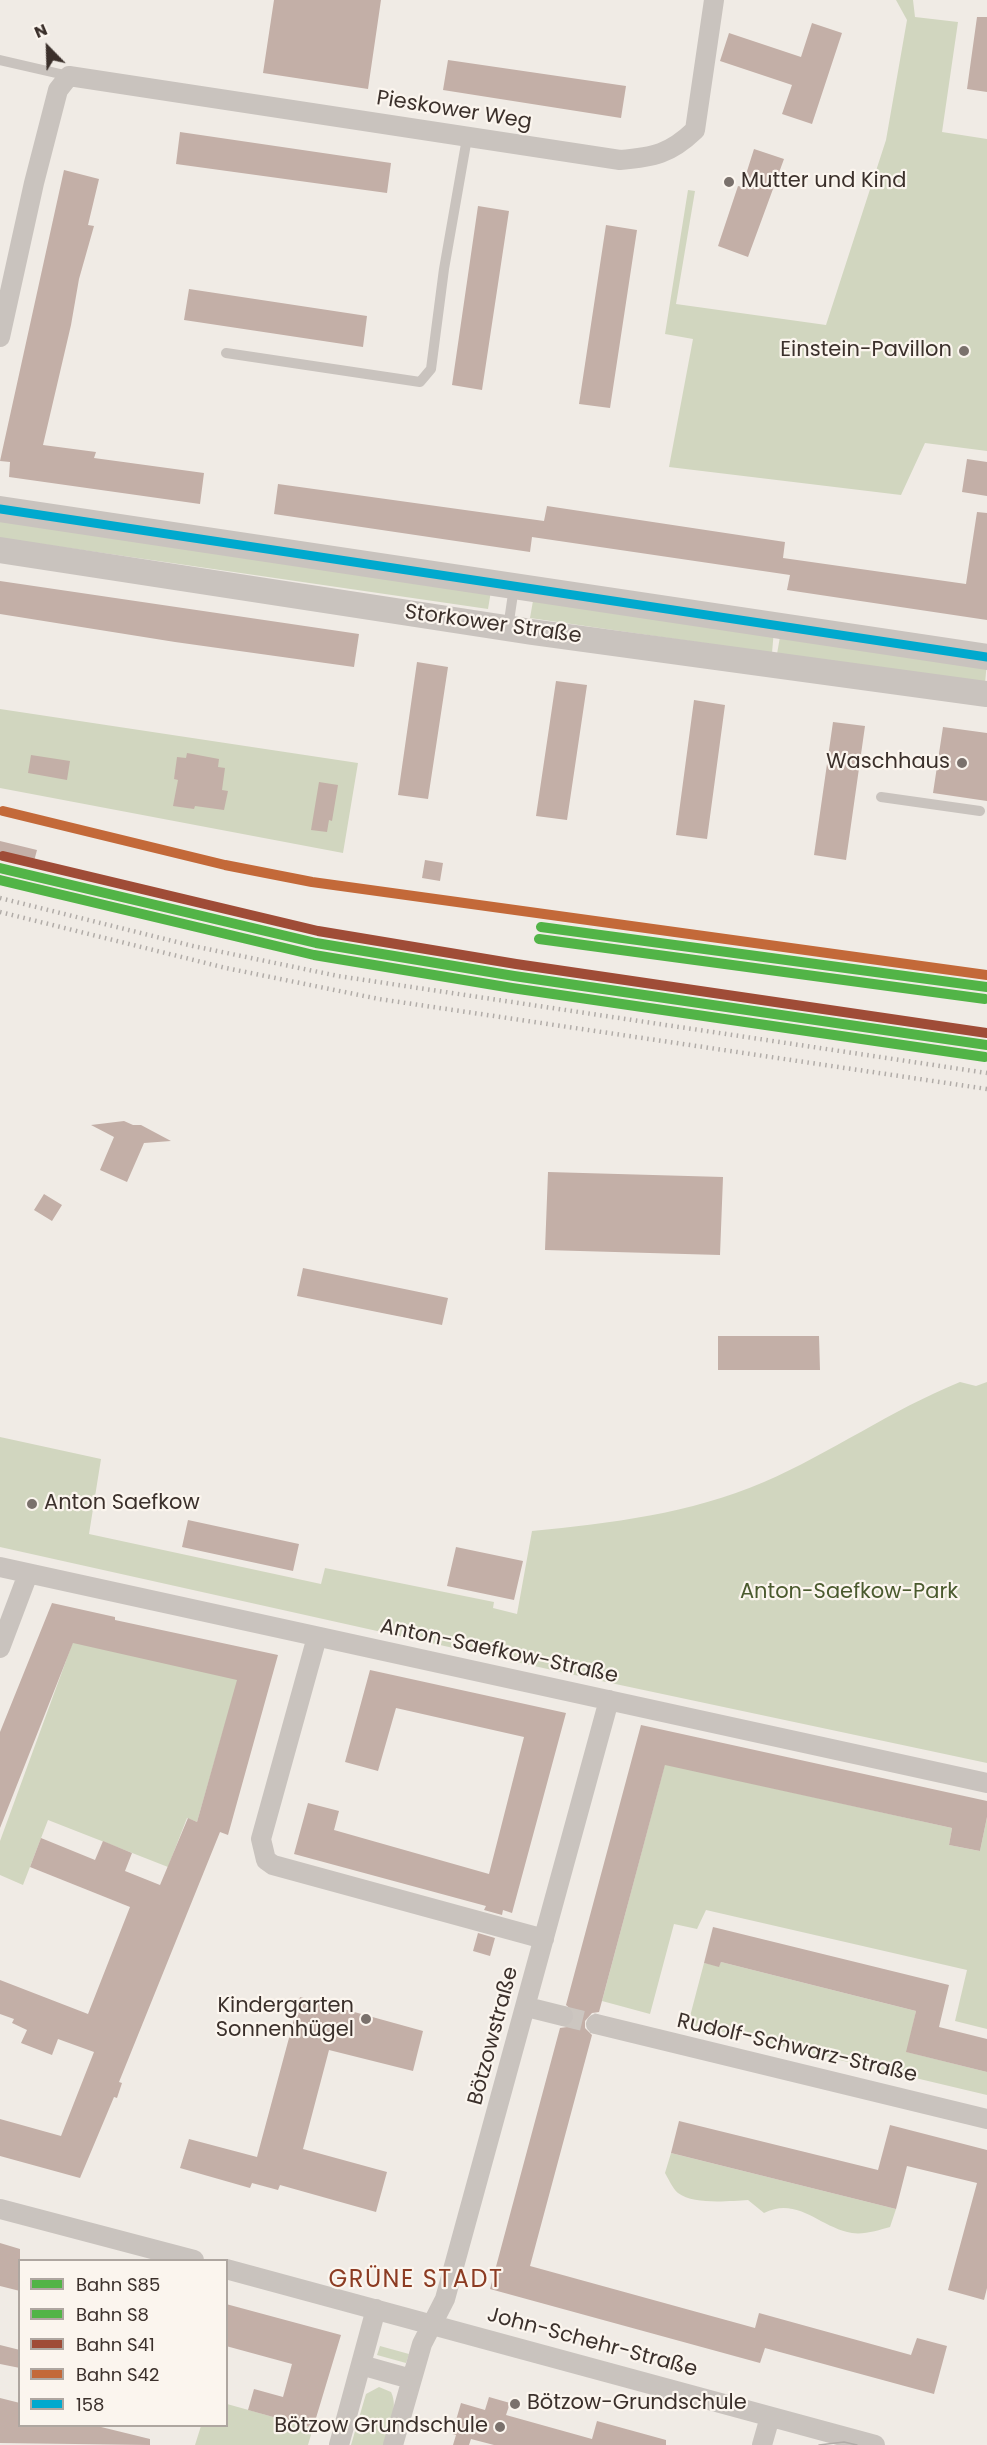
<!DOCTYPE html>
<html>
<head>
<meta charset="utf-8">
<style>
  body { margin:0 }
  #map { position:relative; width:987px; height:2445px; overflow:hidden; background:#f0ebe5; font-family:Poppins,sans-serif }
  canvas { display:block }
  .legend { position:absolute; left:18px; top:2259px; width:210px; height:168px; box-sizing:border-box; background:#fbf5ee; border:2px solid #aea6a0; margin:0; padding:8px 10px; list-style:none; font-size:18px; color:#3b302b }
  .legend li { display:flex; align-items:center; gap:12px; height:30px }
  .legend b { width:30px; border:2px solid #aea6a0 }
  .north { position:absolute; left:18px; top:18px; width:60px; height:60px; -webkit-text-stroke:4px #fbf5ee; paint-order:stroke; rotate:337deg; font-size:16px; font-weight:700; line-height:24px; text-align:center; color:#3b302b }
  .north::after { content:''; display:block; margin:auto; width:21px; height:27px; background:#3b302b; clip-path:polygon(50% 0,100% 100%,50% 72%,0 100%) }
</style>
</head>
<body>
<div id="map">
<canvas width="987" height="2445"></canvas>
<ul class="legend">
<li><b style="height:8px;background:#52b447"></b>Bahn S85</li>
<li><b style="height:8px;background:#52b447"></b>Bahn S8</li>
<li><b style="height:8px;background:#9f4c37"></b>Bahn S41</li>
<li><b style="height:8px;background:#c36939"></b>Bahn S42</li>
<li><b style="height:8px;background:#00a9ce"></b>158</li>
</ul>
<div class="north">N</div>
</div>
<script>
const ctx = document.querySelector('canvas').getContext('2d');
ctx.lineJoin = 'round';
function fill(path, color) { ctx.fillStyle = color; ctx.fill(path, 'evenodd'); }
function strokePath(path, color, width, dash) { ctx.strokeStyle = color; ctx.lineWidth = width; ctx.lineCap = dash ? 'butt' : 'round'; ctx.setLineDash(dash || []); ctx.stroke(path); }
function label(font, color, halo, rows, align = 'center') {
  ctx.font = font + ' Poppins,sans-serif'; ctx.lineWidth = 4.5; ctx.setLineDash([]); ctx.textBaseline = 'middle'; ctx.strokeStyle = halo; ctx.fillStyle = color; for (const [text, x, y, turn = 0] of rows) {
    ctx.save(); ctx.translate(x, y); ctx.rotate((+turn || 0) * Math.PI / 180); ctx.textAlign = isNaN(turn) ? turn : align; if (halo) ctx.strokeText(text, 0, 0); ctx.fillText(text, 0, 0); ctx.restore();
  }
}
const green = new Path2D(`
  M896 0H913L915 17 958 22 942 132 987 139V451L925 443 901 495 669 467 693 339 665 334 688 190 695 191 676 304 826 325 886 140 907 20Z
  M0 518 491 591 488 609 0 538Z
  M534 595 774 630 772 653 530 618Z
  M781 631 987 661 985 684 777 654Z
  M0 709 358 763 343 853 0 788Z
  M960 1382 976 1386 987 1382V1763L606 1682 0 1547V1437L101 1459 89 1534 321 1584 325 1568 494 1602 493 1608 517 1614 532 1531C612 1523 689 1514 764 1482 831 1453 891 1410 960 1382Z
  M74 1639 239 1676 197 1822 187 1818 168 1867 48 1820 23 1885 0 1875V1841Z
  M665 1764 952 1828 949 1845 980 1851 987 1817V2029L955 2021 967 1970 706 1910 697 1929 674 1924 650 2014 602 2001Z
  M721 1962 916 2011 907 2052 987 2072V2095L688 2024 704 1963 719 1966Z
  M671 2153 896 2209 890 2227C879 2230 864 2235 852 2233 820 2228 798 2196 764 2213L748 2200C729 2201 694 2205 678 2193 673 2189 668 2178 665 2173Z
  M380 2346 409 2354 406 2363 377 2355Z
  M379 2387 391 2392C399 2408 388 2429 384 2445H351L366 2394Z
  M227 2404 313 2428 308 2445H195L201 2426H226Z`);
const building = new Path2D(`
  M274 0H381L368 89 263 73Z
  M977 17H987V92L967 89Z
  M812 23 842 33 812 124 782 114 792 85 720 61 729 33 801 57Z
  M448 60 626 86 621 118 443 90Z
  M180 132 391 163 387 193 176 164Z
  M754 149 784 159 748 257 718 246 738 186 742 187Z
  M64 170 99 179 88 225 94 226 79 279 71 325 43 445 96 452 94 458 204 473 200 504 9 477 10 462 0 461Z
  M478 206 509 211 482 390 452 385Z
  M606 225 637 230 610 408 579 404Z
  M189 289 367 316 363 347 184 320Z
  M967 459 987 462V496L962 492Z
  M278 484 544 521 547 506 785 542 783 558 966 584 977 512 987 513V620L787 590 790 575 532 537 530 552 274 514Z
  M0 581 359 634 354 667 175 642 0 614Z
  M417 662 448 667 428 799 398 795Z
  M556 681 587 685 567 820 536 816Z
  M694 700 725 705 707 839 676 835Z
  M833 722 865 726 846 860 814 855Z
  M943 727 987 733V801L933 793Z
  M187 753 219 759 218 767 225 768 222 790 228 791 224 810 195 806 194 809 173 806 178 780 174 779 177 757 186 758Z
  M31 755 70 761 67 780 28 773Z
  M319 782 338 785 332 821 329 820 327 832 311 830Z
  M0 841 37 850 33 865 0 857Z
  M425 860 443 863 440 881 422 878Z
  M124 1121 133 1125H141L171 1141 144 1143 127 1182 100 1170 114 1137 91 1125Z
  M548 1172 723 1177 720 1255 545 1250Z
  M44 1194 62 1205 52 1221 34 1210Z
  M303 1268 448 1298 442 1325 297 1296Z
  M718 1336H819L820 1370H718Z
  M188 1520 299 1544 293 1571 182 1547Z
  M456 1547 523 1561 514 1600 447 1586Z
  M52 1603 115 1617V1620L278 1655 228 1835 220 1832 119 2082 122 2083 117 2098 114 2097 80 2178 0 2156V2119L61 2136 94 2052 58 2039 52 2055 21 2043 27 2030 12 2023 14 2019 0 2014V1980L88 2014 130 1907 30 1867 41 1838 95 1860 103 1841 132 1853 125 1871 160 1885 188 1818 197 1822 237 1680 73 1643 0 1828V1732Z
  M370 1670 566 1713 512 1913 503 1910 502 1915 484 1910 486 1906 294 1854 308 1803 339 1811 334 1830 489 1874 524 1737 396 1708 378 1771 345 1762Z
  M641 1725 987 1801V1817L980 1851 949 1845 952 1828 665 1765 599 2012 592 2013 585 2021V2028L592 2035 530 2266 755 2328 759 2313 911 2355 917 2338 947 2346 934 2394 765 2348 760 2363 490 2289 560 2028 567 2027 574 2019V2012L566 2005Z
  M713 1927 949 1985 939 2027 987 2039V2072L906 2052 916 2011 721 1962 719 1967 704 1963Z
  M478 1933 495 1938 490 1956 473 1951Z
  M300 1997 423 2031 413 2071 329 2050 303 2149 387 2172 376 2212 280 2185 278 2190 252 2183 250 2188 180 2168 189 2139 257 2157Z
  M679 2121 878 2170 890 2125 987 2150V2288L984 2300 948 2290 977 2183 907 2166 896 2209 671 2153Z
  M0 2243 20 2249V2291L0 2286Z
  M226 2304 341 2335 313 2428 248 2410 254 2389 283 2397 292 2364 226 2346Z
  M0 2345 20 2350V2368L0 2364Z
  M489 2397 510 2403 506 2415 592 2439 597 2421 666 2440V2445H494L471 2439 469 2445H453L456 2435 452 2434 461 2403 485 2410Z
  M0 2398 20 2403V2426H97L150 2439V2445L0 2443Z`);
const minorTunnel = new Path2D(`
  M563 2016 596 2024`);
const service = new Path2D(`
  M0 60 69 76
  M226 353 420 382 431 369 444 269 467 138
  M508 628 514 587
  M881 797 980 811`);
const minor = new Path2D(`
  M0 337 34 183 58 90 69 76 620 160C654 157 670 154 695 130L714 0
  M0 1567 987 1783
  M317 1637 261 1839 266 1860 273 1865 544 1939
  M0 1648 28 1574
  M527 2007 563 2016
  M596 2024 987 2119
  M0 2209 194 2260
  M226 2269 875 2445
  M361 2365 411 2379
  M339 2445 376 2309
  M393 2445 422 2344 445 2299 609 1700
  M762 2445 770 2417`);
const tertiary = new Path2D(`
  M0 509 987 657
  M0 550 532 632 987 694`);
const tram = new Path2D(`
  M819 2445 844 2442 857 2445`);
const rail = new Path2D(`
  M0 898 193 946 338 976 987 1073
  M0 912 226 968 379 999 987 1089`);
const bus1 = new Path2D(`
  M0 509 987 657`);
const rail1 = new Path2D(`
  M0 868 316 943 514 976 987 1045
  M541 927 987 987`);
const rail2 = new Path2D(`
  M0 880 314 955 512 988 985 1057
  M539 939 985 999`);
const rail3 = new Path2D(`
  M3 856 318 931 516 964 987 1033`);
const rail4 = new Path2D(`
  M3 811 225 865 312 882 987 975`);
const markers = [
  [729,182,6,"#7a716c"],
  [964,351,6,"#7a716c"],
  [962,763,6,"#7a716c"],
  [32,1504,6,"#7a716c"],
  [366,2019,6,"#7a716c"],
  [515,2404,6,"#7a716c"],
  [500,2427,6,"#7a716c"]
];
const streetNames = [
  ["Pieskower Weg",454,111,9],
  ["Storkower Straße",493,625,8],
  ["Anton-Saefkow-Straße",499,1652,12],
  ["Bötzowstraße",494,2036,-75],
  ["Rudolf-Schwarz-Straße",797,2049,13],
  ["John-Schehr-Straße",592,2343,15]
];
const poiNames = [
  ["Mutter und Kind",741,182,"left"],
  ["Einstein-Pavillon",952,351],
  ["Waschhaus",950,763],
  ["Anton Saefkow",44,1504,"left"],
  ["Kindergarten",354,2007],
  ["Sonnenhügel",354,2031],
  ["Bötzow-Grundschule",527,2404,"left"],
  ["Bötzow Grundschule",488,2427]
];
const parkNames = [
  ["Anton-Saefkow-Park",849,1593]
];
const quarterNames = [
  ["GRÜNE STADT",416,2281]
];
fill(green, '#d1d6bf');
fill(building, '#c3afa7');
strokePath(minorTunnel, '#ccc6c0', 20, [20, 10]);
strokePath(service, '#c9c3be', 10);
strokePath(minor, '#c9c3be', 20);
strokePath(tertiary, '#c9c3be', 26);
strokePath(tram, '#b1aca8', 1.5);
strokePath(rail, '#b1aca8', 4.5, [1.5, 4.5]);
strokePath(bus1, '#00a9ce', 9);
strokePath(rail1, '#52b447', 10);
strokePath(rail2, '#52b447', 10);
strokePath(rail3, '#9f4c37', 10);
strokePath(rail4, '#c36939', 10);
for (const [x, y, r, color] of markers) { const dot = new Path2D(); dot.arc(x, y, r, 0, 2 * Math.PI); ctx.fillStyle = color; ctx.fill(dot); strokePath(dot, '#fbf5ee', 2); }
label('21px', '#3b302b', '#fbf5ee', streetNames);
label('21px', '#3b302b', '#fbf5ee', poiNames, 'right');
label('21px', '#4a5a2e', '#fbf5ee', parkNames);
ctx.letterSpacing = '1.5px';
label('24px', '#8c3b22', '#fbf5ee', quarterNames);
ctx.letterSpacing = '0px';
</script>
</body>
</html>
